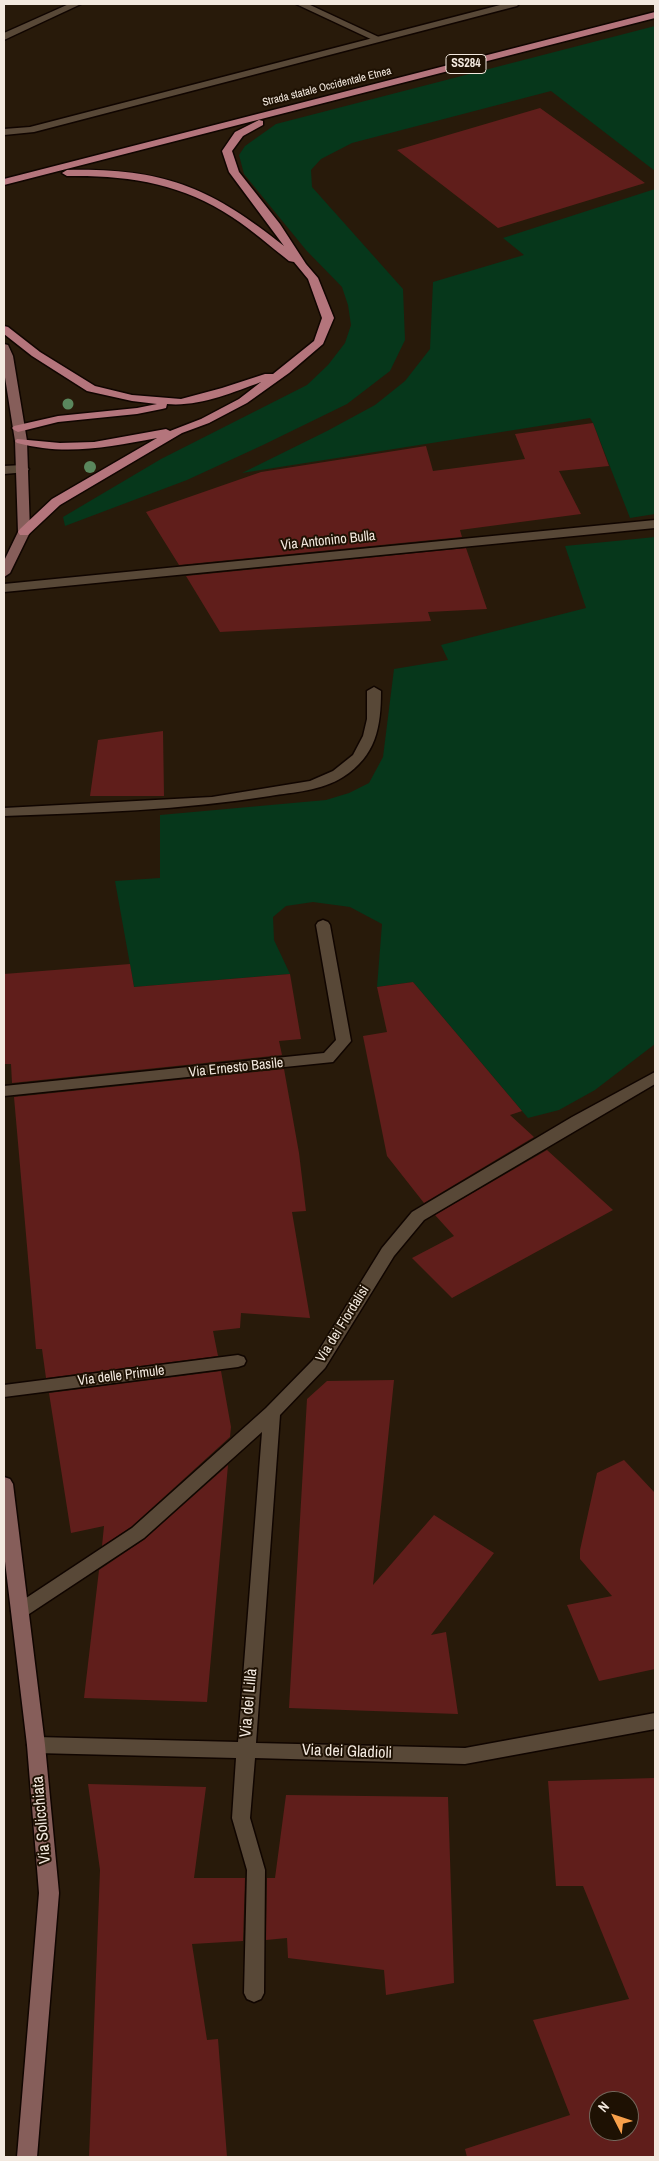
<!DOCTYPE html>
<html>
<head>
<meta charset="utf-8">
<style>
  body { margin:0 }
  #map { position:relative; width:659px; height:2161px; overflow:hidden; background:#281a0a; font-family:"Archivo Narrow",sans-serif }
  canvas { display:block }
  .frame { position:absolute; inset:0; border:5px solid #f3e9df; pointer-events:none }
  .north { position:absolute; left:589px; top:2091px; width:50px; height:50px; box-sizing:border-box; background:#1e1103; border:1px solid #73675b; border-radius:50%; rotate:311deg; font-size:14px; font-weight:700; line-height:20px; text-align:center; color:#f3e9df }
  .north::after { content:''; display:block; margin:auto; width:18px; height:22px; background:#f8a04b; clip-path:polygon(50% 0,100% 100%,50% 72%,0 100%) }
</style>
</head>
<body>
<div id="map">
<canvas width="659" height="2161"></canvas>
<div class="frame"></div>
<div class="north">N</div>
</div>
<script>
const ctx = document.querySelector('canvas').getContext('2d');
ctx.lineJoin = 'round';
function fill(path, color) { ctx.fillStyle = color; ctx.fill(path, 'evenodd'); }
function strokePath(path, color, width, dash) { ctx.strokeStyle = color; ctx.lineWidth = width; ctx.lineCap = dash ? 'butt' : 'round'; ctx.setLineDash(dash || []); ctx.stroke(path); }
function label(font, color, halo, rows, align = 'center') {
  ctx.font = font + ' "Archivo Narrow",sans-serif'; ctx.lineWidth = 4; ctx.setLineDash([]); ctx.textBaseline = 'middle'; ctx.strokeStyle = halo; ctx.fillStyle = color; for (const [text, x, y, turn = 0] of rows) {
    ctx.save(); ctx.translate(x, y); ctx.rotate((+turn || 0) * Math.PI / 180); ctx.textAlign = isNaN(turn) ? turn : align; if (halo) ctx.strokeText(text, 0, 0); ctx.fillText(text, 0, 0); ctx.restore();
  }
}
const green = new Path2D(`
  M655 26V171L551 91 352 143 321 159 311 170 312 187 403 289 405 340 390 371 347 404 263 445 187 480 65 526 63 517 161 459 307 385 328 365 345 343 351 325 348 305 342 287 306 250 244 174 239 155 245 146 276 124Z
  M655 189V514L630 518 593 423 590 418 242 473 327 431 375 405 405 381 430 349 433 282 524 255 503 238Z
  M655 537V1044L595 1090 559 1110 528 1118 413 982 377 987 382 924 350 907 313 902 286 906 273 917 274 940 290 974 134 987 115 881 160 878V815L326 800 349 793 369 783 383 757 394 669 448 660 441 645 586 608 565 546Z`);
const building = new Path2D(`
  M540 108 645 183 498 228 397 150Z
  M593 423 609 466 559 471 581 514 460 530 462 537 179 565 146 512 261 472 426 446 433 471 525 459 515 434Z
  M466 548 487 609 428 612 431 621 220 632 186 576Z
  M163 731 164 796H90L98 740Z
  M130 964 134 987 290 974 301 1039 279 1041 282 1055 12 1083 11 1064H4V974Z
  M413 982 522 1111 510 1115 534 1137 424 1203 387 1156 363 1036 387 1032 377 987Z
  M284 1069 299 1153 306 1211 292 1212 310 1318 241 1313 240 1328 213 1331 218 1356 46 1378 42 1349H36L14 1097Z
  M547 1150 613 1210 452 1298 412 1258 454 1236 435 1215Z
  M221 1371 231 1427 230 1437 131 1527 102 1546 104 1526 71 1533 49 1393Z
  M394 1380 373 1585 434 1515 494 1553 431 1635 446 1632 458 1714 289 1708 307 1399 327 1381Z
  M624 1460 655 1493V1669L599 1681 567 1605 612 1596 580 1559V1550L597 1473Z
  M228 1465 207 1702 84 1698 99 1570 145 1539Z
  M655 1778V2157H467L465 2149 570 2115 533 2020 629 1999 583 1886H556L548 1781ZM599 2101H629V2131H599Z
  M88 1784 206 1787 194 1878H245L243 1941 192 1944 207 2040 218 2039 227 2157H89L100 1870Z
  M286 1795 448 1797 454 1983 386 1995 384 1970 288 1958 287 1938 266 1940 267 1878H275Z`);
const lane = new Path2D(`
  M69 4H81L4 40V33Z
  M296 4H308L383 39 381 41H375Z`);
const street = new Path2D(`
  M504 4H519L517 6 34 132 4 135V129L30 127Z
  M23 465 29 469 27 472 4 474V466Z
  M655 520V528L4 592V584Z
  M374 687 381 691C381 727 376 756 343 777 321 791 294 792 270 796 182 810 92 813 4 816V808L212 797 310 781 333 771 353 755 363 736 367 719V691Z
  M323 920 328 922 330 925 351 1041 333 1062 4 1096V1086L324 1053 336 1040 316 925 318 922Z
  M655 1072V1084L424 1220 394 1256 325 1368 280 1415 256 1743 465 1748 655 1713V1729L465 1764 255 1758 250 1818 265 1870 264 1993 261 1999 254 2002 247 1999 244 1993 247 1870 232 1818 236 1758 36 1753 30 1751 27 1745 30 1739 36 1737 238 1742 262 1432 144 1538 26 1616 20 1618 14 1616 11 1611 14 1606 132 1528 266 1408 313 1360 382 1248 412 1212 572 1117Z
  M238 1355 244 1357 246 1361 244 1365 238 1367 4 1397V1385Z`);
const secondary = new Path2D(`
  M4 344 8 345 13 356 27 441 30 532 10 573 4 577V561L18 532 15 441 4 371Z
  M4 1477 10 1479 13 1484 45 1745 59 1893 37 2157H17L39 1893 27 1745 4 1553Z`);
const primary = new Path2D(`
  M655 12V18L4 185V179Z
  M259 120 263 121V125L243 136 232 151 239 172 280 224 306 264 318 278 334 318 323 344 289 373 247 403 209 423 182 433 60 505 28 535H20L18 532 20 529 52 499 157 438C108 447 66 456 17 443L15 441 17 439 60 443 94 442 166 429 170 431 201 419 239 399 261 382C232 393 198 407 167 404L166 408 162 409 137 414 58 422 18 432 14 430 12 428 14 426 58 416 137 408 157 404 132 401 87 391 32 356 4 334V326L8 327 40 352 95 386 132 395 181 399 222 388 265 374H273L314 341 322 318 308 279 294 262 289 261C270 246 252 230 232 217 181 183 127 175 67 176L62 173 67 170C163 168 210 187 284 246L229 172 222 151 235 132Z`);
const trees = [
  [68,404,5.5],
  [90,467,6]
];
const farStreetnames = [
  ["Strada statale Occidentale Etnea",327,87,-14]
];
const shields = [
  [466,64,40]
];
const shieldNames = [
  ["SS284",466,64]
];
const streetNames = [
  ["Via Antonino Bulla",328,541,-6],
  ["Via Ernesto Basile",236,1068,-6],
  ["Via dei Fiordalisi",343,1324,-58],
  ["Via delle Primule",121,1376,-7]
];
const nearStreetnames = [
  ["Via dei Lillà",249,1703,-85],
  ["Via dei Gladioli",347,1752,2],
  ["Via Solicchiata",42,1820,-95]
];
fill(green, '#06371b');
fill(building, '#601e1b');
strokePath(lane, '#100500', 3);
strokePath(street, '#100500', 3);
strokePath(secondary, '#100500', 3);
strokePath(primary, '#100500', 3);
fill(lane, '#584837');
fill(street, '#584837');
fill(secondary, '#865e5a');
fill(primary, '#b4757c');
ctx.fillStyle = '#5a875d';
for (const [x, y, r] of trees) { ctx.beginPath(); ctx.arc(x, y, r, 0, 2 * Math.PI); ctx.fill(); }
label('11px', '#f3e9df', '#1e1103', farStreetnames);
for (const [x, y, w] of shields) { const box = new Path2D(); box.roundRect(x - w / 2, y - 9.5, w, 19, 4); ctx.fillStyle = '#1e1103'; ctx.fill(box); strokePath(box, '#f3e9df', 1); }
label('bold 12px', '#f3e9df', null, shieldNames);
label('14px', '#f3e9df', '#1e1103', streetNames);
label('16px', '#f3e9df', '#1e1103', nearStreetnames);
</script>
</body>
</html>
